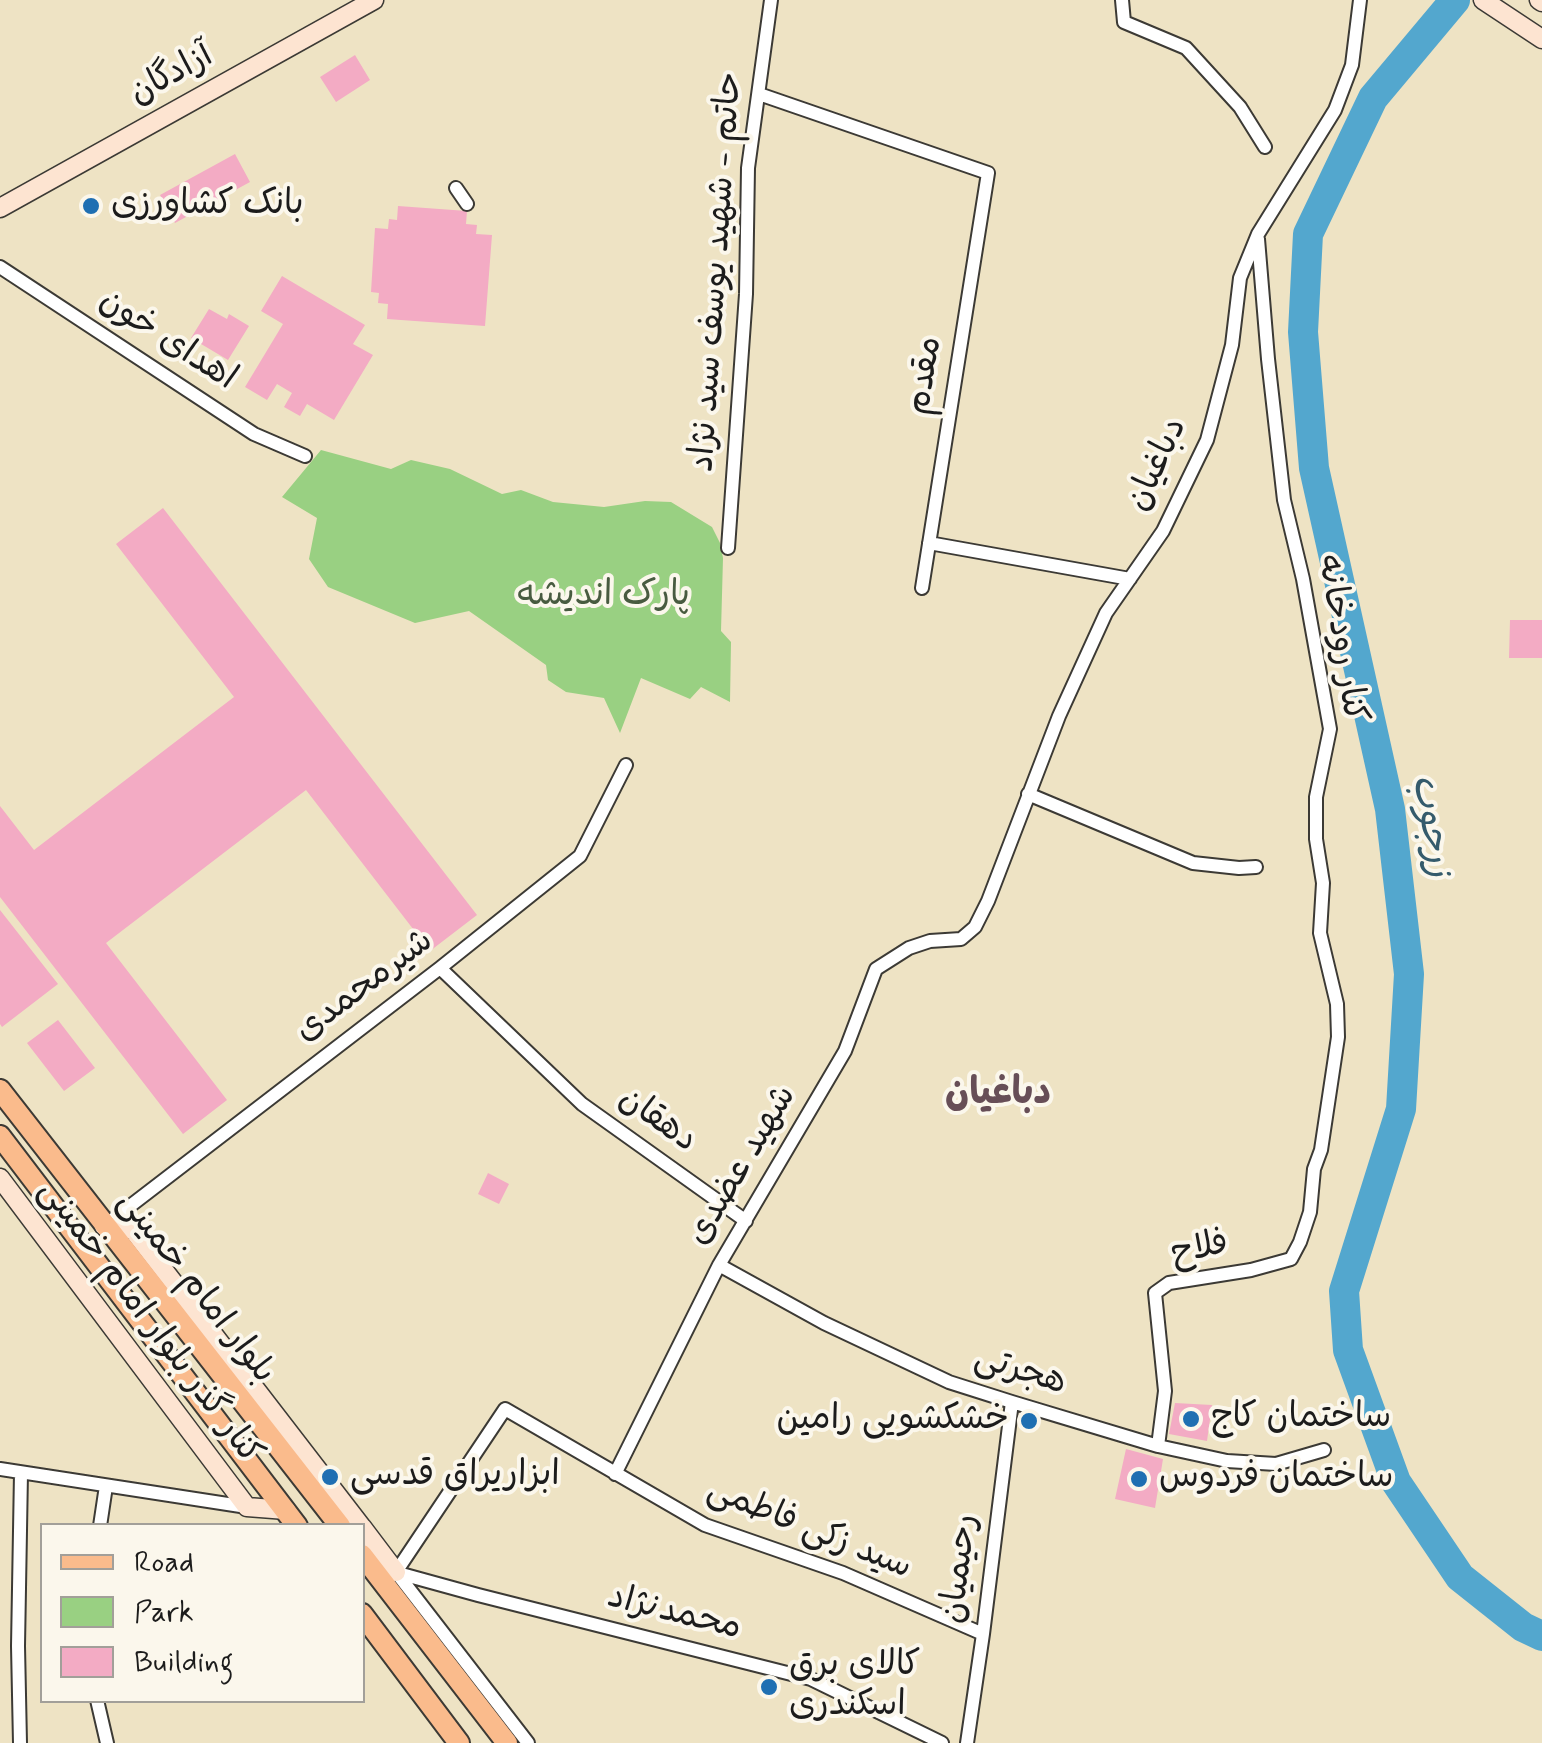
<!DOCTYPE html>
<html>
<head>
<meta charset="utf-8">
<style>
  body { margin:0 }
  #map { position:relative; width:1542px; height:1743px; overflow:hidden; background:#eee3c4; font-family:Mynerve,sans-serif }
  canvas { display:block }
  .legend { position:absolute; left:40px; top:1523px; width:325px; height:180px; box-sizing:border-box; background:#fbf7ec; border:2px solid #a29f99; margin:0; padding:12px 18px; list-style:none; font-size:30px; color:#1c1c1c }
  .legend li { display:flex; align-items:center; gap:20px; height:50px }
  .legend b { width:50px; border:2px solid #a29f99 }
</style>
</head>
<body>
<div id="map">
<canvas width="1542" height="1743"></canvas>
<ul class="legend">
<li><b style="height:12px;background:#fabb8c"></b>Road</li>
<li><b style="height:28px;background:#99d082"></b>Park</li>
<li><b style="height:28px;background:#f3abc4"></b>Building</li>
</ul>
</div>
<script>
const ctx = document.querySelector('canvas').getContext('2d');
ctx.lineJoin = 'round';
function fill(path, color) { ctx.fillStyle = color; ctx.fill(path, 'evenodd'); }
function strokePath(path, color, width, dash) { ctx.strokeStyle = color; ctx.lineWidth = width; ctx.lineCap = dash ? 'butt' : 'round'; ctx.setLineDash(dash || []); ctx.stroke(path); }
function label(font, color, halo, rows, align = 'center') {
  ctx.font = font + ' Mynerve,"Playpen Sans Arabic",sans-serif'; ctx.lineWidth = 8; ctx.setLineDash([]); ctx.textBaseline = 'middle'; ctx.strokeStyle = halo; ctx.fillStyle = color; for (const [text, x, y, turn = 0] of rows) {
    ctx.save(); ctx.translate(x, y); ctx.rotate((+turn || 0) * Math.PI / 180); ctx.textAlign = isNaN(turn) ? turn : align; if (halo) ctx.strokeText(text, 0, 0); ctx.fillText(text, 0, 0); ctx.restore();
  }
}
const green = new Path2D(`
  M321 450 391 469 411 460 450 469 502 494 521 490 553 502 604 507 645 501 671 502 712 527 720 543 723 558 721 631 731 642 730 702 701 687 690 699 641 678 620 733 604 698 566 692 548 680 546 665 469 611 415 623 328 587 309 559 317 518 282 497Z`);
const river = new Path2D(`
  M1455 0 1373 98 1308 234 1303 332 1314 468 1390 809 1409 974 1401 1109 1344 1291 1348 1350 1396 1482 1460 1577 1523 1627 1542 1636`);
const building = new Path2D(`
  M355 55 370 80 336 102 320 77Z
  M235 154 250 182 175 223 160 195Z
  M398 206 467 211 466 224 477 225 476 234 492 235 485 326 387 319 388 304 378 303 379 293 371 292 375 228 388 229 389 219 397 220Z
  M282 276 365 325 353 344 373 355 334 420 307 404 300 416 284 407 292 393 277 384 267 400 245 387 283 324 261 311Z
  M209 309 227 319 229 314 249 326 228 360 191 338Z
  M163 508 477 915 430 951 306 790 106 943 227 1100 183 1134 0 897V806L34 850 234 697 116 544Z
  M1510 620H1542V658H1509Z
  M0 910 58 984 2 1027 0 1024Z
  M58 1020 95 1068 64 1091 27 1043Z
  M488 1173 509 1184 499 1204 478 1194Z
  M1175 1403 1212 1405 1207 1441 1169 1434Z
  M1126 1449 1163 1459 1155 1508 1115 1499Z`);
const street = new Path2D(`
  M1122 0 1124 22 1186 48 1240 107 1265 147
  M759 94 988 173 922 588
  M456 188 467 204
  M0 267 254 434 305 456
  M929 543 1130 579
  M728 548 746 294 748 168 771 0
  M1028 794 1193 863 1239 868 1256 867
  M440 968 582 1104 746 1221
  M104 1226 440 968 580 856 626 765
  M719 1265 824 1323 949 1382 1012 1402 1158 1446 1227 1461 1276 1464 1324 1450
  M1158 1446 1165 1391 1155 1293 1169 1283 1251 1270 1291 1259 1300 1242 1310 1212 1314 1169 1321 1150 1338 1037 1337 1004 1320 933 1323 883 1316 839V797L1330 729 1303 579 1284 500 1268 359 1258 239
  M0 1469 247 1507
  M615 1474 719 1265 845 1051 876 969 909 948 930 941 961 939 975 927 988 901 1059 716 1106 613 1163 531 1207 440 1232 345 1240 278 1258 234 1335 110 1352 65 1360 0
  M100 1526 106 1486
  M398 1573 478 1595 811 1679 942 1743
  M97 1700 107 1743
  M20 1743 18 1646 21 1473
  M528 1743 396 1572 505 1409 705 1525 843 1573 983 1634
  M967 1743 983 1634 1012 1402`);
const secondary = new Path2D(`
  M1483 0 1542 39
  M1539 0 1542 2
  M0 208 374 0
  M0 1178 247 1507 286 1510
  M104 1226 133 1230 361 1526
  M362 1527 396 1572`);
const primary = new Path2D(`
  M0 1090 340 1526
  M0 1136 297 1526
  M362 1555 507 1743
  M362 1614 459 1743`);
const markers = [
  [91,206,10,"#1f6fb2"],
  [1191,1419,10,"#1f6fb2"],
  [1029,1421,10,"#1f6fb2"],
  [330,1477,10,"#1f6fb2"],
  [1139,1479,10,"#1f6fb2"],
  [769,1687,10,"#1f6fb2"]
];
const streetNames = [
  ["آزادگان",172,76,-29],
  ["حاتم - شهید یوسف سید نژاد",718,272,-86],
  ["اهدای خون",167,341,33],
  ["مقدم",926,376,-81],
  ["دباغیان",1158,465,-65],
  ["کنار رودخانه",1340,639,81],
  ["شیرمحمدی",365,987,-37],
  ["دهقان",657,1121,35],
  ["شهید عضدی",743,1166,-59],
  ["فلاح",1200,1250,-12],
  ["بلوار امام خمینی",195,1288,52],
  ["کنار گذر بلوار امام خمینی",149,1323,53],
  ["هجرتی",1020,1372,17],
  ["سید زکی فاطمی",809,1530,22],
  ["رحیمیان",961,1569,-83],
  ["محمدنژاد",674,1614,14]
];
const poiNames = [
  ["بانک کشاورزی",111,206],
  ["ساختمان کاج",1211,1419],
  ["خشکشویی رامین",1009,1421,"right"],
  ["ابزاریراق قدسی",350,1477],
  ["ساختمان فردوس",1159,1479],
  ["کالای برق",789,1667],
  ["اسکندری",789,1707]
];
const parkNames = [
  ["پارک اندیشه",603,597]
];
const waterNames = [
  ["زرجوب",1430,826,81]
];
const neighbourhoodNames = [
  ["دباغیان",998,1095]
];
fill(green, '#99d082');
strokePath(river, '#53a7ce', 30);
fill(building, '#f3abc4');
strokePath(street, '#3c3a35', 16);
strokePath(secondary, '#3c3a35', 21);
strokePath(primary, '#3c3a35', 24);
strokePath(street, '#fff', 12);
strokePath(secondary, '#fde4d1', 18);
strokePath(primary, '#fabb8c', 20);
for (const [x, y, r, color] of markers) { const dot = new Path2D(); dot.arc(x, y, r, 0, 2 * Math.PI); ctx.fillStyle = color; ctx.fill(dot); strokePath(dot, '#fbf7ec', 4); }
label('35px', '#1c1c1c', '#fbf7ec', streetNames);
label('35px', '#1c1c1c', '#fbf7ec', poiNames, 'left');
label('35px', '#485b40', '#fbf7ec', parkNames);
label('italic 38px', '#355b6c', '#fbf7ec', waterNames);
label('bold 38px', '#674e57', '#fbf7ec', neighbourhoodNames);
</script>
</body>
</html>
